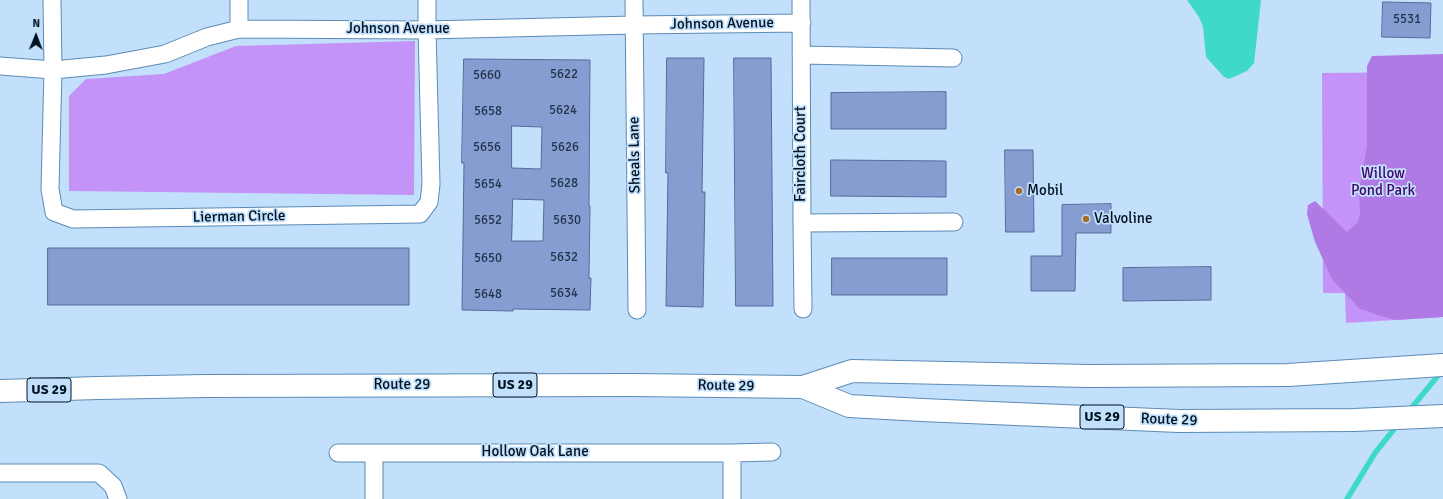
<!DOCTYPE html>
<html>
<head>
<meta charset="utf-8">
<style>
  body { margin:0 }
  #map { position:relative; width:1443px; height:499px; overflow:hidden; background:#c2e0fb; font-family:Signika,sans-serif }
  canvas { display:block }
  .north { position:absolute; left:16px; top:16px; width:40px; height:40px; -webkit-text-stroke:3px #c2e0fb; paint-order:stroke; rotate:1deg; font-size:11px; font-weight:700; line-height:16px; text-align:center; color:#011221 }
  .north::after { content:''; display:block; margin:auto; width:14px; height:18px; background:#011221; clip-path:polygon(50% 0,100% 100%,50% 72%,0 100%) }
</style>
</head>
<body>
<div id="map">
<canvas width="1443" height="499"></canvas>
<div class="north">N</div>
</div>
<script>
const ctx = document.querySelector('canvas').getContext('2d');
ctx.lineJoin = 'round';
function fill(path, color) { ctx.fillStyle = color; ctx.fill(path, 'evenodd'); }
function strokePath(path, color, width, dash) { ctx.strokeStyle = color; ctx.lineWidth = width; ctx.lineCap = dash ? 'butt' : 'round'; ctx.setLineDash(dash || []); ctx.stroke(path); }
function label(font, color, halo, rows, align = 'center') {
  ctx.font = font + ' Signika,sans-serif'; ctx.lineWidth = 3.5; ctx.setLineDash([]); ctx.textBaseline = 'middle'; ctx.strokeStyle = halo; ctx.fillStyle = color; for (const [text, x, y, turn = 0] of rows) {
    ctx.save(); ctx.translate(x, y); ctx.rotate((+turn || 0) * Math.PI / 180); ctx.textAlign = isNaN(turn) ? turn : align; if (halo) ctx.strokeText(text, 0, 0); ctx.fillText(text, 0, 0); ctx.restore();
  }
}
const green = new Path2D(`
  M415 41 414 195 69 191V96L86 79 164 74 236 46Z
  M1443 72V317L1346 323 1345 293H1323L1322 73Z`);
const forest = new Path2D(`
  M1443 54V317L1396 320 1381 316 1360 309 1332 279 1315 242 1307 214 1308 205 1315 201 1347 232 1358 222 1360 214 1359 190 1367 146V66L1372 56Z`);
const water = new Path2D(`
  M1187 0H1261L1254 63 1247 71 1229 79 1224 77 1206 57 1203 27 1199 17Z`);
const stream = new Path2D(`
  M1408 412 1442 371
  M1347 499 1375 453 1399 423`);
const building = new Path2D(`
  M1383 2 1431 3 1430 38 1382 37Z
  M667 58H704L702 192H705L703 307 666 306 668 173H666Z
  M734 58H771L773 306H736Z
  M464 59 590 60 589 206H590L589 278H591L590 310 513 309V311L462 310 464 163H462ZM512 126 542 127 541 169 512 168ZM513 199 544 200 543 241H512Z
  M946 92V129H831V93Z
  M1005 150H1033L1034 232H1006Z
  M831 160 946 161V197L831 196Z
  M1111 204V233H1076L1075 291H1031V256H1062V205Z
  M48 248H409V305H48Z
  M832 258H947V295H832Z
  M1211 267V300L1123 301V268Z`);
const street = new Path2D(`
  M52 0 53 70 50 189 54 212 73 219 420 214 429 202 431 184 427 30V0
  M239 0V29
  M634 0 637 310
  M801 0 802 223 803 309
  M801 55 953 58
  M0 66 53 70 106 65 165 54 207 37 239 29 427 30 634 25 802 23
  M802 223 954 222
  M338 453H732L772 452
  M374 453V499
  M0 473H99L113 486 118 499
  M732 499V453`);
const primary = new Path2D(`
  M803 387 849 406 922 410 1179 421 1354 420 1443 416
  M0 391 98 388 206 386 632 385 803 387 852 371 1089 376 1288 375 1443 365`);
const markers = [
  [1019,191,4,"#a56c2a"],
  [1086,219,4,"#a56c2a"]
];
const numberNames = [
  ["5531",1407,20],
  ["5622",564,75],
  ["5660",487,76],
  ["5624",563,111],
  ["5658",488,112],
  ["5656",487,148],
  ["5626",565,148],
  ["5628",564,184],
  ["5654",488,185],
  ["5652",488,221],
  ["5630",567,221],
  ["5632",564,258],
  ["5650",488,259],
  ["5634",564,294],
  ["5648",488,295]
];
const shields = [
  [515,385,44],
  [49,390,44],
  [1102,417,44]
];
const shieldNames = [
  ["US 29",515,385],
  ["US 29",49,390],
  ["US 29",1102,417]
];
const streetNames = [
  ["Johnson Avenue",722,24,-1],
  ["Johnson Avenue",398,29],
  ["Faircloth Court",801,154,-90],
  ["Sheals Lane",635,155,-91],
  ["Lierman Circle",239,217,-1],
  ["Route 29",402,385],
  ["Route 29",726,386,1],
  ["Route 29",1169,420,2],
  ["Hollow Oak Lane",535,452]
];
const parkNames = [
  ["Willow",1383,174],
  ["Pond Park",1383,191]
];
const poiNames = [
  ["Mobil",1027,191],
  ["Valvoline",1094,219]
];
fill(green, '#c493f7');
fill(forest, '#af7ae3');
fill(water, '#3fd9cb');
strokePath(stream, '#3fd9cb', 5.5);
fill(building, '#869dd1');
strokePath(building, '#556a9b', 1);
strokePath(street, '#5b8bb4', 19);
strokePath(primary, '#5b8bb4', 24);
strokePath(street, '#fff', 17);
strokePath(primary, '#fff', 22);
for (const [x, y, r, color] of markers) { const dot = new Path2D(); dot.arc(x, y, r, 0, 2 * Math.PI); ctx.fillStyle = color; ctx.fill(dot); strokePath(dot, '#c2e0fb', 1.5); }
label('13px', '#22354d', null, numberNames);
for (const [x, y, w] of shields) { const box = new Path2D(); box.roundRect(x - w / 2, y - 12, w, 24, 3); ctx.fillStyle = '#c2e0fb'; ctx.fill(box); strokePath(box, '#011221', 1); }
label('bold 14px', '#011221', null, shieldNames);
label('15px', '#011221', '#c2e0fb', streetNames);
label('15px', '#410367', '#c2e0fb', parkNames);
label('15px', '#011221', '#c2e0fb', poiNames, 'left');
</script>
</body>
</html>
